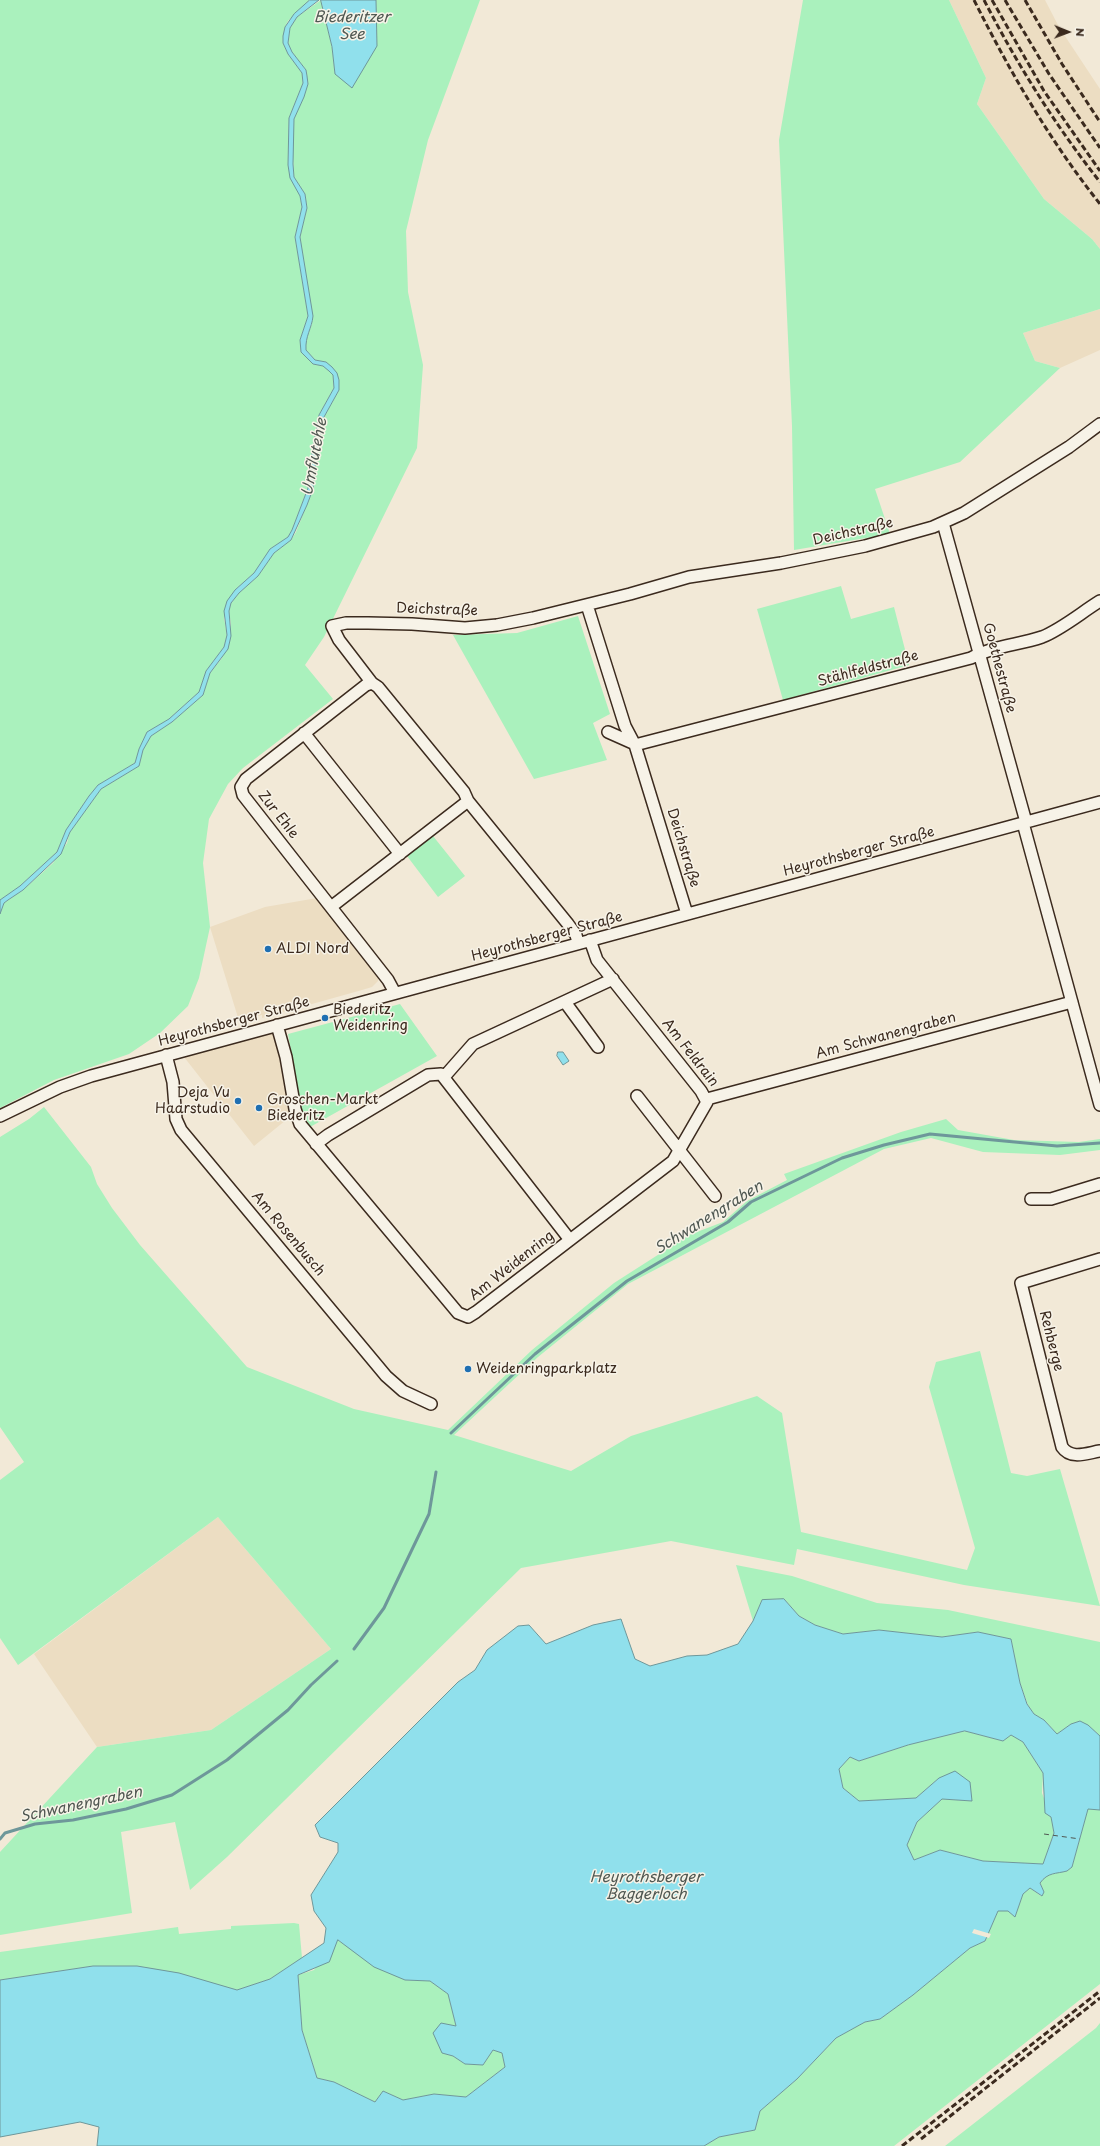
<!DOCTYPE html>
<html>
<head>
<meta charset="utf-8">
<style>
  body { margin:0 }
  #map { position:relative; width:1100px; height:2146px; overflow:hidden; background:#f2e9d7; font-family:"Playpen Sans",sans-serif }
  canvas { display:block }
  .north { position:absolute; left:1048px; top:12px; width:40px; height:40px; -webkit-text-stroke:3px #f7f3e8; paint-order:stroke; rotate:91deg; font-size:11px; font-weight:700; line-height:16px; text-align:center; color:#3b2a1e }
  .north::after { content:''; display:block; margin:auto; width:14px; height:18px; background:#3b2a1e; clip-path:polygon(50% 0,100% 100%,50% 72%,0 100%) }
</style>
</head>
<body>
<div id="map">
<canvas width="1100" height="2146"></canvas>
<div class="north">N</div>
</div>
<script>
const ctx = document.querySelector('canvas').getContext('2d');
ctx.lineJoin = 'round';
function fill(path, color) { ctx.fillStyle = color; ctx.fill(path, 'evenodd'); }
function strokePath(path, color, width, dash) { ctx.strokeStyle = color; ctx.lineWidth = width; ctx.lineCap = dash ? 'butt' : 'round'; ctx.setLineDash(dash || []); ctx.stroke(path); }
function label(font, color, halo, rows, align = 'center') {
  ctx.font = font + ' "Playpen Sans",sans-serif'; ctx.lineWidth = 3; ctx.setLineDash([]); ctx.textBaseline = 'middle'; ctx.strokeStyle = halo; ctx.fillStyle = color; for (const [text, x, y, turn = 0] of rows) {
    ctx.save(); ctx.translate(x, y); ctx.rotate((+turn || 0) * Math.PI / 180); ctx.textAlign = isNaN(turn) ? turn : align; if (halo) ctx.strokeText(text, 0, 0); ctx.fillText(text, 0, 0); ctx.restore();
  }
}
const built = new Path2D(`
  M949 0H1045L1059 27 1100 89V249L1092 239 1044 199 977 104 986 78Z
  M1100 309V350L1060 368 1035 361 1023 333Z
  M317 898 378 977V981L372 987 362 990 262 1018V1015L257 1016 255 1017 256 1019 240 1024 210 927 265 907Z
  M272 1033 275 1035 282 1059 291 1116 254 1146 184 1057Z
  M218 1517 331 1649 211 1730 97 1747 34 1654Z`);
const green = new Path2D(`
  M0 0H310L288 21 285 27 283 43 288 54 302 73 303 83 289 118 288 165 300 196 302 207 295 237 308 316 300 340 301 352 313 364 324 366 333 375 334 388 319 415 311 458 308 488 292 530 288 537 270 549 254 573 235 590 224 618 227 635 224 647 206 671 199 692 169 719 147 732 139 749 135 763 98 785 89 796 66 830 57 852 20 886 0 900Z
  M321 0 332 47 335 74 377 46 376 0H480L428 140 406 231 408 292 423 365 417 448 324 637 305 665 333 699 243 768 228 784 209 819 203 863 210 927 199 978 188 1006 160 1033 129 1054 54 1080 0 1108V914L4 903 23 890 53 863 67 843 70 832 101 789 139 766 143 750 151 736 172 722 203 695 210 673 222 658 231 625 229 611 231 603 239 593 258 576 274 553 291 540 296 532 313 489 316 458 324 417 339 390V380L326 362 315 360 306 350 305 340 312 324 300 237 307 208 305 194 294 177 292 140 294 119 308 84 306 70 292 52 288 43 290 28 297 17Z
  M803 0H949L986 78 977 104 1044 199 1092 239 1100 249V309L1023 333 1035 361 1060 368 960 462 875 489 890 534 794 550 792 426 779 140Z
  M841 586 851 619 894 607 909 665 783 700 757 609Z
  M578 616 610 714 593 723 607 760 534 779 453 635 517 633Z
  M433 836 465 876 438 897 407 856Z
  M400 1004 437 1056 310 1127 302 1111 288 1034Z
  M44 1107 91 1167 97 1184 112 1208 140 1245 247 1367 354 1409 448 1430 532 1350 614 1283 689 1235 723 1222 747 1201 787 1180 784 1174 901 1132 946 1119 958 1130 1014 1140 1079 1142 1100 1139V1150L1060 1155 983 1152 931 1138 884 1149 628 1284 538 1357 454 1435 571 1471 631 1436 757 1396 782 1413 801 1532 967 1570 975 1548 929 1387 936 1362 980 1351 1011 1473 1027 1476 1060 1469 1100 1606 964 1585 797 1549 794 1565 671 1541 521 1568 227 1857 190 1890 175 1822 121 1832 132 1913 0 1935V1852L97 1747 211 1730 331 1649 218 1517 18 1665 0 1638V1480L24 1462 0 1427V1137L29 1119Z
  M736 1565 792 1576 877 1603 948 1610 1100 1642V1736L1095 1731 1071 1724 1057 1734 1044 1720 1034 1714 1028 1705 1020 1683 1011 1639 978 1632 942 1637 879 1630 843 1634 815 1625 799 1616 784 1599 762 1600 753 1621Z
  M965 1731 1003 1741 1011 1735 1023 1742 1043 1773 1042 1793 1051 1817 1054 1833 1043 1864 983 1861 940 1850 914 1860 907 1845 917 1822 942 1799 972 1801 939 1778 916 1798 859 1801 843 1788 839 1769 850 1757 859 1761 908 1745Z
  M1088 1808 1100 1810V1984L894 2146H704L719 2137 755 2130 760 2111 797 2079 836 2038 865 2022 880 2019 913 1995 970 1948 985 1941 998 1911H1008L1015 1917 1023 1894 1030 1888 1041 1896 1044 1892 1040 1882C1048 1873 1056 1873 1067 1871L1072 1867Z
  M294 1923 299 1924 302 1958 270 1979 237 1990 137 1966H93L0 1980V1952L178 1927 179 1934 231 1929V1926Z
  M337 1940 405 1980 430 1981 448 1994 456 2026 443 2053 453 2056 465 2064 483 2065 493 2050 502 2052 505 2067 466 2097 434 2094 403 2100 383 2091 375 2102 334 2082 317 2078 302 2030 298 1975 314 1970Z
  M1100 2023V2146H945L1096 2028Z`);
const water = new Path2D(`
  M310 0H319L297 17 290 28 288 43 292 52 306 70 307 76 308 84 304 97 294 119 293 164 294 177 305 194 307 208 300 237 313 316C312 328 305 336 306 350L315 360 326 362 332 367 337 373 339 380V390L324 417 316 458 313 489 307 505 291 540 274 553 258 576 239 593 231 603 229 611 231 636 228 649 210 673 203 695 172 722 151 736 143 750 139 766 101 789 70 832 61 854 23 890 8 900 4 903 0 914V900L20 886 57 852 66 830 89 796 98 785 135 763 139 749 147 732 169 719 199 692 206 671 224 647 227 635 224 611 227 601 235 590 254 573 270 549 288 537 292 530 308 488 311 458 319 415 334 388 333 375 329 371 323 366 313 364 301 352 300 340 308 316 295 237 302 207 300 196 290 178 288 165 289 118 303 83 302 73 288 54 283 43V36L285 27 294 14Z
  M321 0H376L377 46 352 88 335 74 332 47Z
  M558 1052H563L569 1061 563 1065 557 1056Z
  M784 1599 799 1616 815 1625 843 1634 879 1630 942 1637 978 1632 1011 1639 1020 1683 1027 1704 1034 1714 1044 1720 1057 1734 1071 1724 1080 1721 1088 1725 1100 1736V1810L1088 1809 1072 1867 1067 1871C1056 1874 1048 1872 1040 1883L1044 1892 1042 1896 1030 1888 1023 1894 1015 1917 1008 1911H998L985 1941 970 1948 913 1995 880 2019 865 2022 836 2038 797 2079 760 2111 755 2130 719 2137 704 2146H97L99 2127 80 2122 0 2137V1980L93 1966H137L179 1973 237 1990 270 1979 324 1943 326 1928 314 1911 311 1895 338 1852V1843L320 1837 315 1825 458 1682 475 1670 487 1650 518 1626 529 1625 546 1644 593 1625 621 1619 635 1659 650 1666 687 1656 707 1655 738 1644 753 1621 762 1600ZM965 1731 1003 1741 1011 1735 1023 1742 1043 1773 1045 1813 1051 1817 1054 1833 1043 1864 983 1861 940 1850 914 1860 907 1845 917 1822 942 1799 972 1801 970 1782 955 1771 939 1778 916 1798 859 1801 843 1788 839 1769 850 1757 859 1761 908 1745ZM338 1940 374 1967 405 1980 430 1981 448 1994 456 2026 441 2023 433 2033 442 2053 453 2056 465 2064 483 2065 493 2050 502 2053 505 2067 466 2097 434 2094 403 2100 383 2091 375 2102 334 2082 317 2078 302 2030 298 1975 329 1962Z`);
const pier = new Path2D(`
  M974 1929 991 1934 989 1938 972 1933Z`);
const stream = new Path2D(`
  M451 1433 535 1354 627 1281 728 1222 751 1202 842 1158 884 1145 930 1134 1057 1146 1100 1143
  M354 1649 384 1608 429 1514 436 1472
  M0 1839 5 1833 35 1824 73 1820 126 1809 172 1795 227 1760 288 1710 311 1685 337 1661`);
const ferry = new Path2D(`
  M1044 1834 1080 1839`);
const minor = new Path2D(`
  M943 523 1026 822
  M587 605 625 726 635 745 687 914
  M372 683 366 685 246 779 241 787 243 795 388 980 395 993
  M608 732 635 744
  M304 733 400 854
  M635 745 971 658C993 646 1018 645 1042 637 1062 629 1082 612 1100 601
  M1023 823 1100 1105
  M331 907 468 801
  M578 943 576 935 568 924 468 801 464 792 378 687 372 683 339 640 332 626 346 623H368L412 624 465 628 497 625 533 618 630 594 689 577 781 563 865 546 933 527 964 513 1069 447 1100 424
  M565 1002 598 1047
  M277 1025 286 1057 295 1109 300 1124 458 1313 468 1317 476 1312 673 1161 707 1102 701 1091 597 960 590 940
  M166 1055 173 1082 176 1119 181 1130 386 1376 403 1391 431 1404
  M444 1077 473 1044 613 979
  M637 1096 715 1196
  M707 1099 1072 1002
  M0 1116 60 1087 91 1076 1100 802
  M316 1144 328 1135 428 1075 441 1074 570 1240
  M1031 1199H1051L1100 1184
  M1100 1259 1021 1283 1062 1447C1071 1460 1087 1453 1100 1451`);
const rail = new Path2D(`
  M974 0C1010 72 1050 141 1100 204
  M984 0C1017 64 1055 125 1100 182
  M992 0 1044 91 1100 171
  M1005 0 1049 74 1100 148
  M1025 0 1062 64 1100 122
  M921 2139 1100 1998
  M902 2146 1100 1991`);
const markers = [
  [268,949,4,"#1f6fb2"],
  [325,1018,4,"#1f6fb2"],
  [238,1101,4,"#1f6fb2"],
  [259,1108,4,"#1f6fb2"],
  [468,1369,4,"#1f6fb2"]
];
const streetNames = [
  ["Deichstraße",853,532,-13],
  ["Deichstraße",437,610,2],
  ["Goethestraße",999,668,75],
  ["Stählfeldstraße",868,669,-15],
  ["Zur Ehle",278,815,52],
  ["Deichstraße",683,848,73],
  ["Heyrothsberger Straße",859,852,-15],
  ["Heyrothsberger Straße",547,937,-15],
  ["Heyrothsberger Straße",234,1022,-15],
  ["Am Schwanengraben",886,1036,-15],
  ["Am Feldrain",690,1053,52],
  ["Am Rosenbusch",288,1234,50],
  ["Am Weidenring",512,1266,-38],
  ["Rehberge",1051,1341,76]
];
const poiNames = [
  ["ALDI Nord",276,949],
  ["Biederitz,",333,1010],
  ["Weidenring",333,1026],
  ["Deja Vu",230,1093,"right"],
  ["Haarstudio",230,1109,"right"],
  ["Groschen-Markt",267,1100],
  ["Biederitz",267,1116],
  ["Weidenringparkplatz",476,1369]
];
const waterNames = [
  ["Biederitzer",352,18],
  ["See",352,35],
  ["Umflutehle",315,457,-79],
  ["Schwanengraben",709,1218,-32],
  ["Schwanengraben",81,1805,-12],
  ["Heyrothsberger",646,1878],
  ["Baggerloch",646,1895]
];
fill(built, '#ecddc2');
fill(green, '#aaf1bd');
fill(water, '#90e0ec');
strokePath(water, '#6e979a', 1);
fill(pier, '#f2e9d7');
strokePath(stream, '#6e979a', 3);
strokePath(ferry, '#505852', 1, [5, 4]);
strokePath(minor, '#3b2a1e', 14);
strokePath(minor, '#f7f3e8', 11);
strokePath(rail, '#3b2a1e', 3, [6, 3]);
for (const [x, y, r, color] of markers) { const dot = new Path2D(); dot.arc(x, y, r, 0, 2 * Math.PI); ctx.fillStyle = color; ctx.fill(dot); strokePath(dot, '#f7f3e8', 1.5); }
label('14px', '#3b2a1e', '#f7f3e8', streetNames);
label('14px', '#3b2a1e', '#f7f3e8', poiNames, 'left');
label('italic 15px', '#505852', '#f7f3e8', waterNames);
</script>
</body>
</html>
